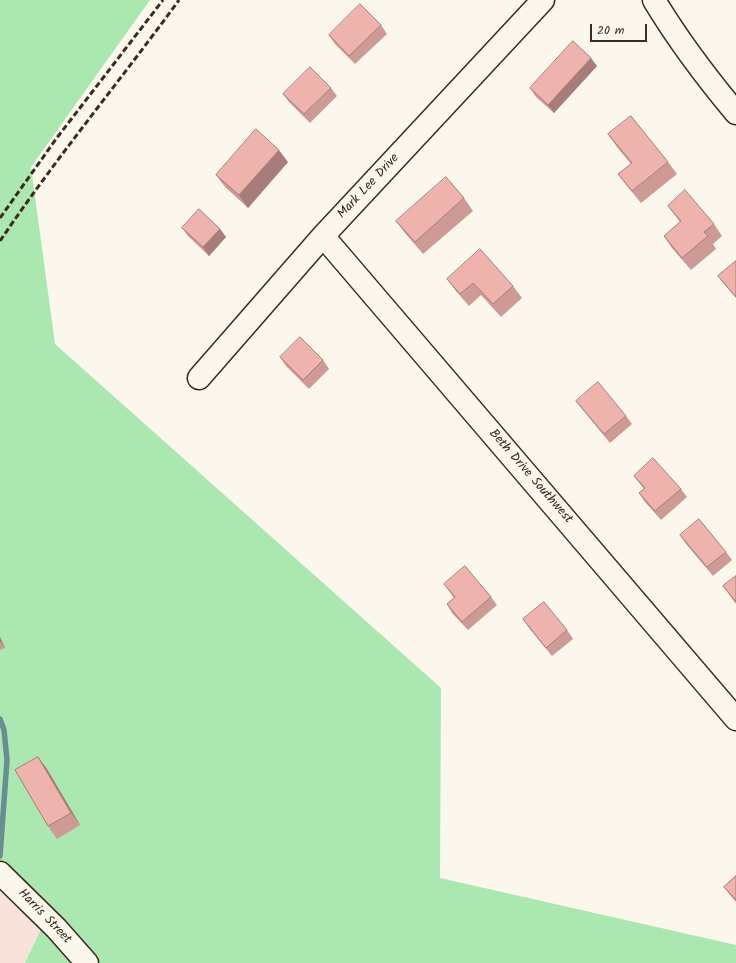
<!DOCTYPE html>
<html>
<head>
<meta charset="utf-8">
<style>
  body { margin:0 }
  #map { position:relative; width:736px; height:963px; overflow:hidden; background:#fbf7ec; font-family:Kalam,sans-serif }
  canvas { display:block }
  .scale { position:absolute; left:590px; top:24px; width:57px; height:18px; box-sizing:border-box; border:2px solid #3b2a1e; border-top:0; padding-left:5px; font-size:12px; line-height:14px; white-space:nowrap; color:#3b2a1e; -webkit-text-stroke:3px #fbf7ec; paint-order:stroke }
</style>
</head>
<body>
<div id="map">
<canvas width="736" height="963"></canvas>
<div class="scale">20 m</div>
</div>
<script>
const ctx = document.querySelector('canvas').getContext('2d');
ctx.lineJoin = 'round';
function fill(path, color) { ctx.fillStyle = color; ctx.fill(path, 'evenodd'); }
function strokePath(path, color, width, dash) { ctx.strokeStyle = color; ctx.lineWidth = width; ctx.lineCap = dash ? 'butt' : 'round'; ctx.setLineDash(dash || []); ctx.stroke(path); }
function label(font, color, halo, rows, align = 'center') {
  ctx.font = font + ' Kalam,sans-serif'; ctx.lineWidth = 4; ctx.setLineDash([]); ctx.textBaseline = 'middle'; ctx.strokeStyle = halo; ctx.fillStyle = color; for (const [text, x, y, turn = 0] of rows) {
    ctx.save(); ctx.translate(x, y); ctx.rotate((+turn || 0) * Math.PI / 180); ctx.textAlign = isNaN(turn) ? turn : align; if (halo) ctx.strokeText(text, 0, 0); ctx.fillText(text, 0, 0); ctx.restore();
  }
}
const built = new Path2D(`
  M0 878 48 914 25 963H0Z`);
const green = new Path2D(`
  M0 0H150L31 167 55 344 441 688 440 878 736 945V963H25L48 914 0 878Z`);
const stream = new Path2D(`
  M0 719 4 730 7 760 0 856`);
const minor = new Path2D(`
  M654 0C678 40 706 77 736 113
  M323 236 736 719
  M199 378 323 236 543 0
  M0 873 56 928 87 963`);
const rail = new Path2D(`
  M0 218 56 139 163 0
  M0 241C56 158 120 81 179 0`);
const wall = new Path2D(`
  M381 25 387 34 355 64 335 44 329 35Z
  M597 66 554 113 536 97 530 88Z
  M331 88 337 96 310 123 289 102 283 94Z
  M608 134 668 162 677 174 641 203 627 186 618 174 631 164 617 147Z
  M288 162 248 208 225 187 216 175Z
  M464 198 473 211 423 254 405 233 396 221Z
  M668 206 714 224 722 236 713 244 716 249 691 270 672 248 664 236 680 222Z
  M182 228 220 229 226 237 209 256 188 236Z
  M736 261V298L724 284 718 276Z
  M447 279 513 286 522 298 501 317 481 295 469 306 456 291Z
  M280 357 323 360 329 369 309 389 286 366Z
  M576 401 626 416 632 424 610 443 582 409Z
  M634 476 681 489 687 497 661 520 645 502 639 493 644 489Z
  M680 535 726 552 732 560 713 576 686 544Z
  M736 576V604L723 586Z
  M444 584 491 597 497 605 468 630 452 613 447 604 454 598Z
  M523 619 567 630 573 639 552 656 529 628Z
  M0 637 5 648 0 650Z
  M38 757 47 769 80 825 57 839 48 826Z
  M736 876V902L730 895 724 887Z`);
const shadedWall = new Path2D(`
  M591 58 597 66 554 113 548 105Z
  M279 150 288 162 248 208 239 195Z
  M220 229 226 237 209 256 203 247Z
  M0 637 5 648 0 641Z
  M38 757 47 769 80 825 71 813Z`);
const building = new Path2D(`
  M360 4 381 25 349 56 329 35Z
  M573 41 591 58 548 105 530 88Z
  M310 67 331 88 304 114 283 94Z
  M631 116 668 162 632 191 618 174 632 163 608 134Z
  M256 129 279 150 239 195 216 175Z
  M446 177 464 198 415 242 396 221Z
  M685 190 714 224 704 232 708 236 682 258 664 236 681 221 668 206Z
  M199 209 220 229 203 247 182 228Z
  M480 249 513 286 493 304 473 283 460 294 447 279Z
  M736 261V297L718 276Z
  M300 337 323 360 303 380 280 357Z
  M598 382 626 416 604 434 576 401Z
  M653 458 681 489 655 511 639 493 645 488 634 476Z
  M699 519 726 552 707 567 680 535Z
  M465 566 491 597 462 622 447 604 455 597 444 584Z
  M736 576V602L723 586Z
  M544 602 567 630 546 648 523 619Z
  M38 757 71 813 48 826 15 770Z
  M736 876V900L724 887Z`);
const streetNames = [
  ["Mark Lee Drive",369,187,-47],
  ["Beth Drive Southwest",530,477,49],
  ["Harris Street",44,917,46]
];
fill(built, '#f7e3d9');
fill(green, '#aae8b0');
strokePath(stream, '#678d95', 5.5);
strokePath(minor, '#3b2a1e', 25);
strokePath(minor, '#fbf7ec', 22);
strokePath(rail, '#3b2a1e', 3, [6, 3]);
fill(wall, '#cd9a95');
fill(shadedWall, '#a77d79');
fill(building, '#eeb3ad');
strokePath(building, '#a77d79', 1);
label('13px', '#3b2a1e', '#fbf7ec', streetNames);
</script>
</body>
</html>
